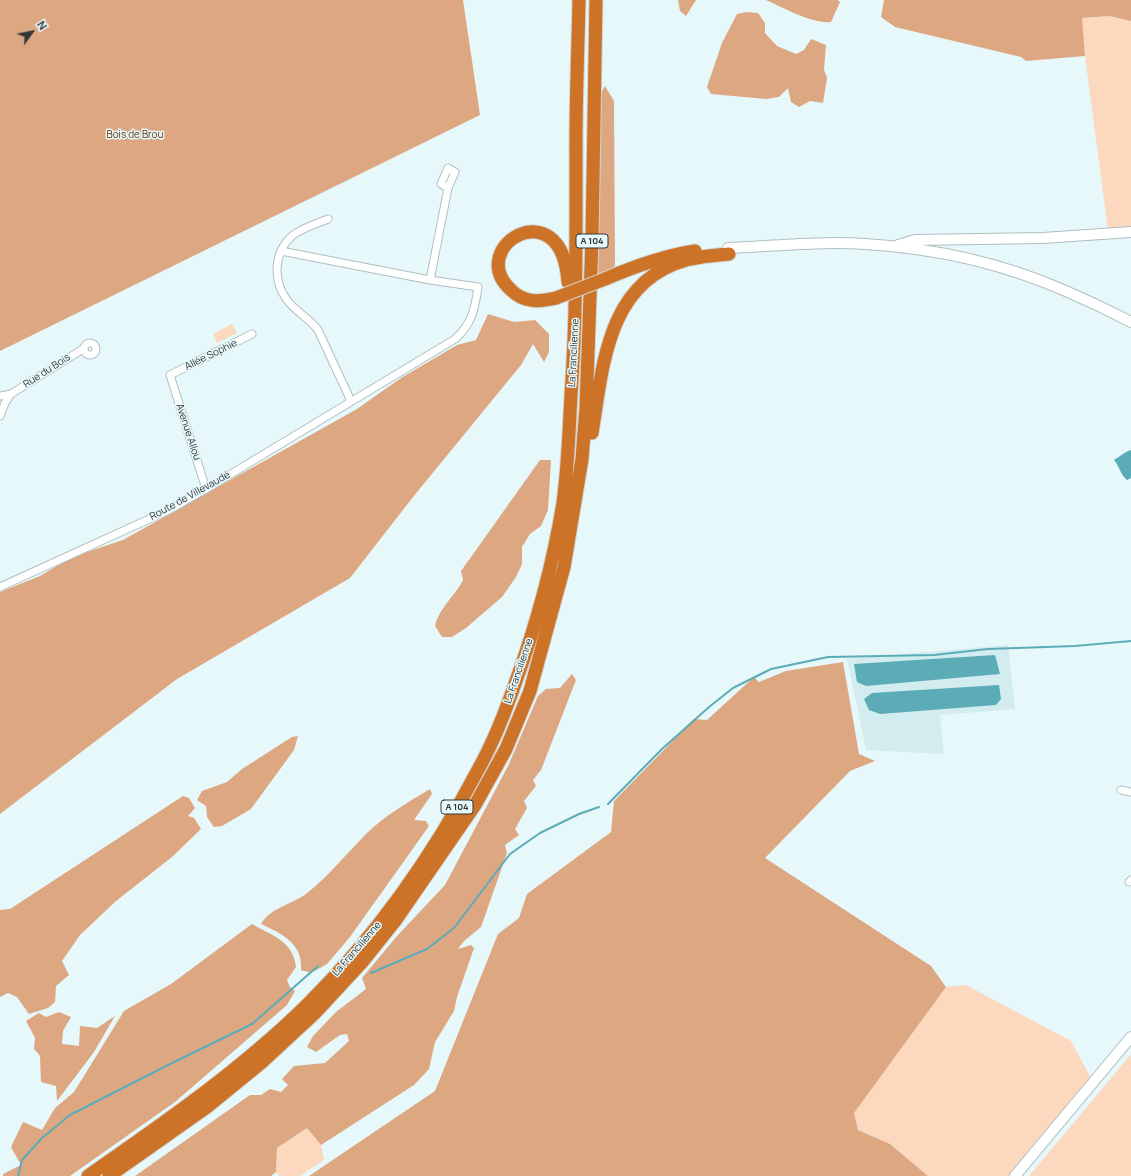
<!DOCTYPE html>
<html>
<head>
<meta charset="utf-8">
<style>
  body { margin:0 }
  #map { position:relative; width:1131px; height:1176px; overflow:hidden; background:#e7f8fa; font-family:Manrope,sans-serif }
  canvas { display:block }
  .north { position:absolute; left:12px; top:12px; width:40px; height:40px; -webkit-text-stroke:3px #e7f8fa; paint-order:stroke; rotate:57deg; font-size:11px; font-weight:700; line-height:16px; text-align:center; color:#323839 }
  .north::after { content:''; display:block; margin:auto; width:14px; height:18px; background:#323839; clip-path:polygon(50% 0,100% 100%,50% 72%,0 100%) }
</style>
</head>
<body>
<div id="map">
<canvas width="1131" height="1176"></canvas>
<div class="north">N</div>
</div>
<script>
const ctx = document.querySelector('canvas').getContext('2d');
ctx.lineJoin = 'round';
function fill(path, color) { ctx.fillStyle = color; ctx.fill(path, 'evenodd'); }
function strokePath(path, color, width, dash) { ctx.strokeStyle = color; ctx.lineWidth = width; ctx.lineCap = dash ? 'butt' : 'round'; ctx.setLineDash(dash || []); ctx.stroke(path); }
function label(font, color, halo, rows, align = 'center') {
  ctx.font = font + ' Manrope,sans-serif'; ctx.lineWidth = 3; ctx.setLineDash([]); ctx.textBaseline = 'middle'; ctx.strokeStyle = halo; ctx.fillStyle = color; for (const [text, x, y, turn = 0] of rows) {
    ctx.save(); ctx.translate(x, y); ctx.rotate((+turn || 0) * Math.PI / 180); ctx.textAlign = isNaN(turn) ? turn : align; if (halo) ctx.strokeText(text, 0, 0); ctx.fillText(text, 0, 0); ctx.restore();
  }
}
const built = new Path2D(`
  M1008 645 1015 709 940 715 944 754 866 750 847 659Z`);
const green = new Path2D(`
  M1109 16 1131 21V228L1108 230 1085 56 1081 18Z
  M232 324 237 333 217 343 213 334Z
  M966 985 1071 1041 1091 1078 1011 1176H928L890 1144 858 1130 854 1113 946 987Z
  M1131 1055V1176H1029L1127 1059Z
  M307 1128 321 1145 324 1160 300 1176H279L276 1172 277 1148Z`);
const forest = new Path2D(`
  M0 0H463L480 115 0 351Z
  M678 0H696L686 16 680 11Z
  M766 0H838L840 2 831 22C812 24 784 8 766 0Z
  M884 0H1131V21L1109 16 1082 18 1085 56 1026 61 1021 57 895 27 881 17Z
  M746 12 758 13 765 23V33L777 46 796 54 804 50 811 39 826 45 824 70 827 78 823 103 810 101 799 107 791 102 788 88 779 97 766 99 711 94 707 87 722 43 737 14Z
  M605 86 614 101 615 265 612 271 601 276 597 271 599 96Z
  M488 314 514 322 535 320 549 334V352L544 362 533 344 521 365 413 497 350 578 177 679 0 814V592L40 576 72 557 123 540 357 409 401 378 457 345 476 340Z
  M540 460H551L548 510 541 526 530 534 522 547V564L516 577 502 597 466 628 452 637H442L435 626C439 608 455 596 463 580L461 571Z
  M843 662 859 754 875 761 850 771 765 858 931 966 946 987 854 1113 858 1130 890 1144 928 1176H309L435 1091 498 934 519 918 527 894 611 832 614 801 694 719 707 720 754 677 759 682 786 671Z
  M572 674 576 680 541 770 533 780 536 786 524 801 527 808 515 829 519 835 505 845 507 853 481 927 464 941 458 949 471 945 474 948 457 997 454 1011 435 1042 429 1069 414 1085 321 1145 307 1128 277 1148 276 1172 271 1176H135L250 1095H261L270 1089 281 1092 288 1085 282 1079 294 1066 325 1063 349 1041 347 1034 340 1035 316 1052 307 1047 313 1036 336 1012 366 989 362 978 397 936 445 885 508 766 538 696 546 689 560 688Z
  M298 736 294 750 251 809 222 826 214 827 207 817 206 806 197 800 202 791 227 782 242 769 292 737Z
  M430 789 432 794 414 820 426 821 429 826 350 937 327 964 311 973 301 970C303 943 282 934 261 924 270 908 292 904 306 894 329 876 347 853 367 833 386 815 408 802 430 789Z
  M183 796 189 798 195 808 188 816 194 818 201 829 172 857 116 901 80 935 62 961 69 975 56 986 55 1002 48 1008 29 1014 17 997 8 993 0 997V910L10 909Z
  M252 924C273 936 293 941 296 967L287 980 290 987 295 991 287 1005 175 1102 70 1176H3V1174L21 1165 11 1147 23 1122 42 1130 55 1108 74 1092 124 1011 171 984Z
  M59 1012 71 1017 63 1031 62 1044 79 1046 80 1026 97 1028 115 1016 94 1052 57 1101 56 1086 41 1082 40 1056 34 1049 35 1038 26 1021 39 1013 46 1017Z`);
const water = new Path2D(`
  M1131 450V478L1127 480C1120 474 1120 467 1114 460L1126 452Z
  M995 655 1000 674 866 686 857 682 854 664Z
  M999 685 1001 699 996 705 880 714 869 710 864 699 872 693Z`);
const stream = new Path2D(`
  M608 804 662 749 709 707 733 688 771 669 828 657 934 655 988 649 1075 646 1131 641
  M371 973 427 949 454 928 510 854 540 833 579 814 599 807
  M18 1176 22 1160 42 1138 70 1115 168 1065 252 1024 318 966`);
const street = new Path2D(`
  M328 219C316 224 301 228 292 236 273 253 273 281 287 300 296 312 309 318 318 330L351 401
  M430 280 448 188 455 172 448 168 441 184 448 188
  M84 349a6 6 0 1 1 12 0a6 6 0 1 1-12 0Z
  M0 396 11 394
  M0 416 5 403 11 394 83 349
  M206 489 170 375 252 334
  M0 587 169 510 206 489 455 339C472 324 475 309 478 287L430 280 281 251
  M1121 790 1131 792
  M1129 882 1131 880`);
const secondary = new Path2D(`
  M898 245 915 240 1043 238 1131 232
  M728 248C773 246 820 241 865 244 934 248 1005 264 1068 292 1089 301 1110 311 1131 322
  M1015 1176 1131 1037`);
const highway = new Path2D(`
  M605 279C635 266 663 256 695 251
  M556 298C539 302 524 303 511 290 464 247 562 188 568 282
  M592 433C603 366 607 282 686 260 700 257 715 255 729 254
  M88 1176C164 1123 241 1070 308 1004 376 936 434 854 479 768 494 741 506 710 516 681 537 623 553 564 563 503 568 467 569 431 571 395 577 311 576 227 576 143 576 95 578 48 579 0
  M109 1176 207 1107 261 1063 315 1013 363 961 395 921 475 805 506 749 530 691 564 567 582 459 586 408 592 240 596 0`);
const highwayBridge = new Path2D(`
  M556 298 605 279`);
const shields = [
  [592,241,32],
  [457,807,32]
];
const shieldNames = [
  ["A 104",592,241],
  ["A 104",457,807]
];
const parkNames = [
  ["Bois de Brou",135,135]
];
const streetNames = [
  ["La Francilienne",574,353,-87],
  ["Allée Sophie",211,355,-26],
  ["Rue du Bois",47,371,-33],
  ["Avenue Allou",188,432,72],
  ["Route de Villevaudé",190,496,-29],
  ["La Francilienne",519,671,-71],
  ["La Francilienne",357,949,-49]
];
fill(built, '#d2ecef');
fill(green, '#fcd8bf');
fill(forest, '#dda782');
fill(water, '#5bacb7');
strokePath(stream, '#5bacb7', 2);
strokePath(street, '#afbfc1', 9);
strokePath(secondary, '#afbfc1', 12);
strokePath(highway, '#d2d3d3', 15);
strokePath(street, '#fff', 7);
strokePath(secondary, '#fff', 10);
strokePath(highway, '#cd7327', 13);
strokePath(highwayBridge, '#d2d3d3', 15, []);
strokePath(highwayBridge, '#cd7327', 13);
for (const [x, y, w] of shields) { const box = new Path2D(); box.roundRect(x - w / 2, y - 7, w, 14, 3); ctx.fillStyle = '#e7f8fa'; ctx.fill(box); strokePath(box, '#323839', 1); }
label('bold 9px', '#323839', null, shieldNames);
label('10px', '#623102', '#e7f8fa', parkNames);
label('10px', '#323839', '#e7f8fa', streetNames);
</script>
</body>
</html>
